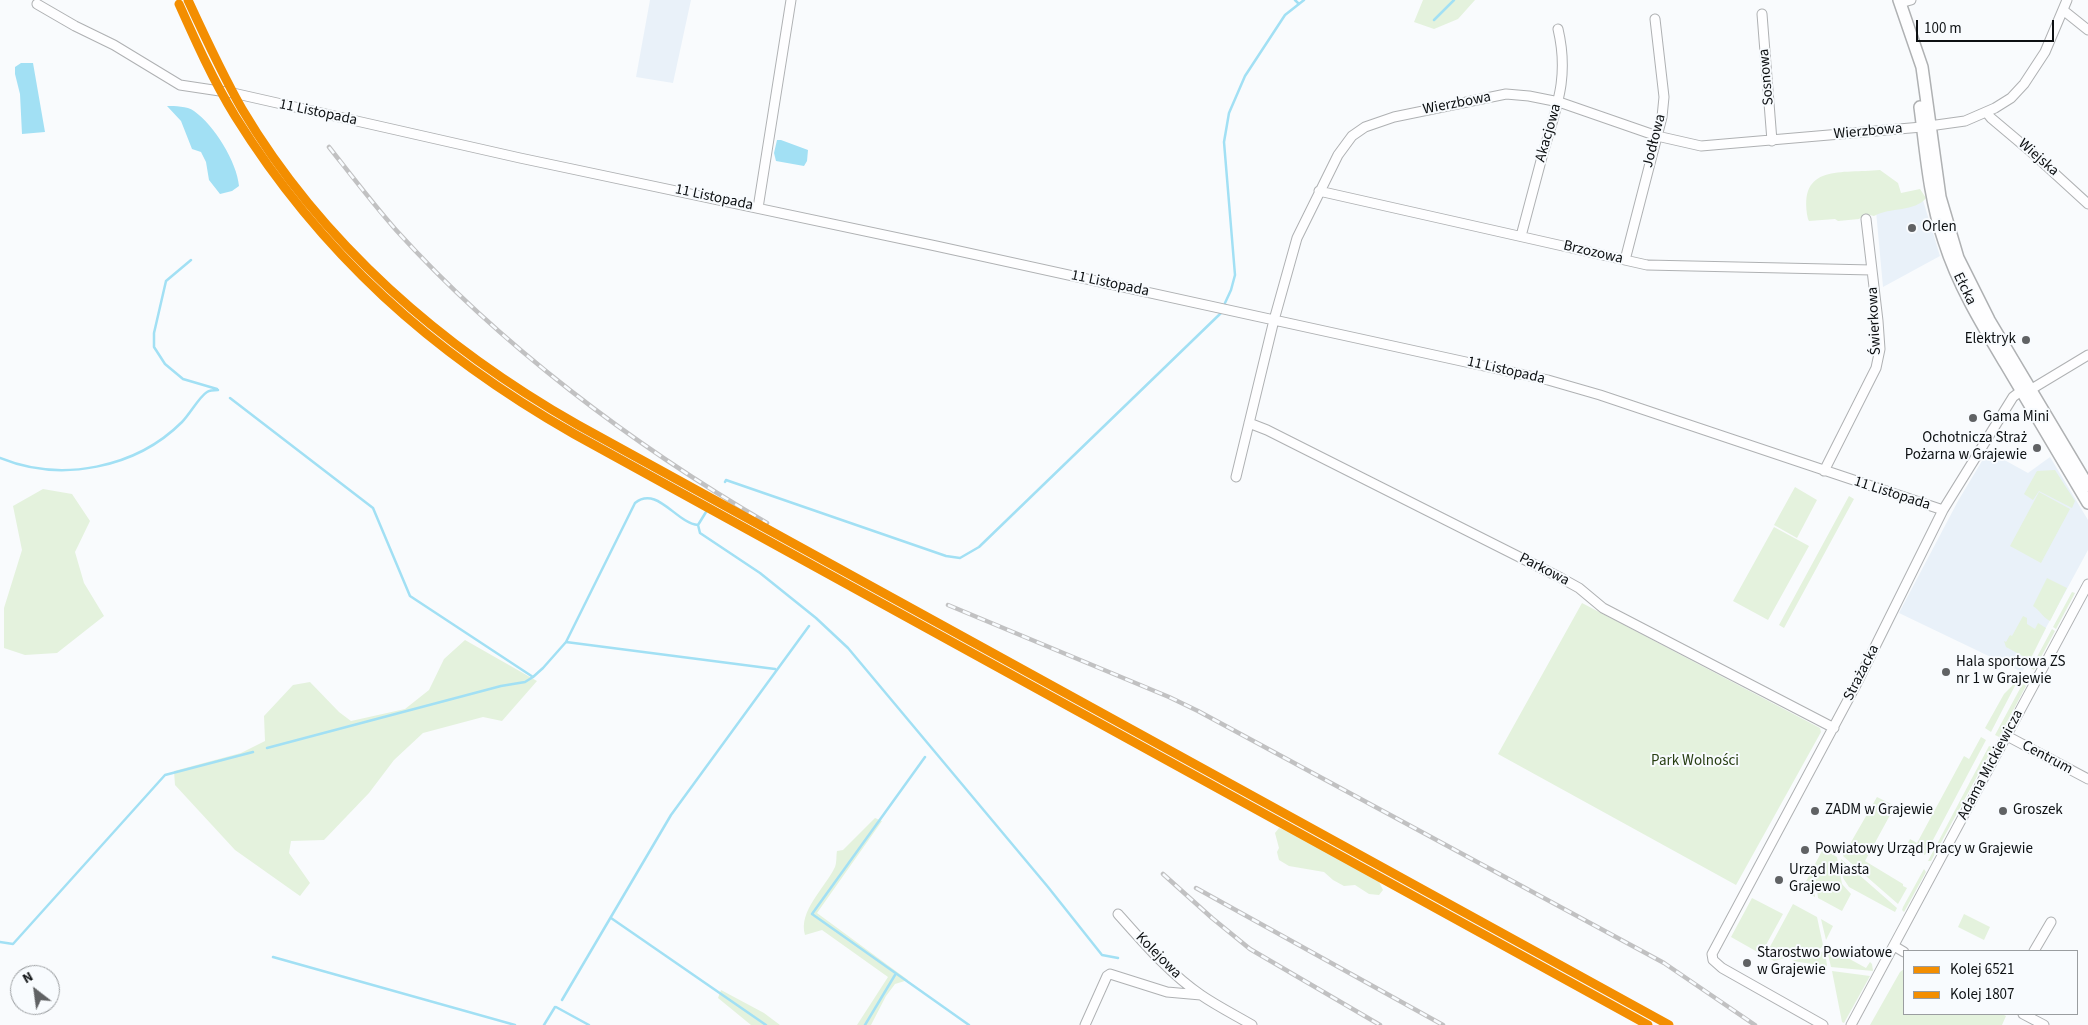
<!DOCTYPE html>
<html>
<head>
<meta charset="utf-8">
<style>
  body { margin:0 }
  #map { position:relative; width:2088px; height:1025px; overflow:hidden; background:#f9fbfd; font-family:"Source Sans 3",sans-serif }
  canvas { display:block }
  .legend { position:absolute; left:1903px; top:950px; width:175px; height:65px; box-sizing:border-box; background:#f8fbfe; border:1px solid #9a9da0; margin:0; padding:6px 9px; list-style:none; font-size:15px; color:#0d1012 }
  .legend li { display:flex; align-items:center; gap:10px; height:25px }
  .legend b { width:25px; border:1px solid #9a9da0 }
  .north { position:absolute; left:10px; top:965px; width:50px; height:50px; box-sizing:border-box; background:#f8fbfe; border:1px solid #9a9da0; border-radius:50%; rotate:330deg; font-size:14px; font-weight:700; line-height:20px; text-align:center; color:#0d1012 }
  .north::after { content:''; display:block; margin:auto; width:18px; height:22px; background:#606264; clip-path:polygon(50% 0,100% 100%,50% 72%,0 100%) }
  .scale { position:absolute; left:1916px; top:20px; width:138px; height:22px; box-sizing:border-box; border:2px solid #0d1012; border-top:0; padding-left:6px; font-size:15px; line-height:18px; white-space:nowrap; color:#0d1012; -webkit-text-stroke:4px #f8fbfe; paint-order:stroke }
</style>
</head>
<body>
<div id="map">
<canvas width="2088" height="1025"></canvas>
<ul class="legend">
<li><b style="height:6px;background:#f38e01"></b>Kolej 6521</li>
<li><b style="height:6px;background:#f38e01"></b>Kolej 1807</li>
</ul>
<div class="north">N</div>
<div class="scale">100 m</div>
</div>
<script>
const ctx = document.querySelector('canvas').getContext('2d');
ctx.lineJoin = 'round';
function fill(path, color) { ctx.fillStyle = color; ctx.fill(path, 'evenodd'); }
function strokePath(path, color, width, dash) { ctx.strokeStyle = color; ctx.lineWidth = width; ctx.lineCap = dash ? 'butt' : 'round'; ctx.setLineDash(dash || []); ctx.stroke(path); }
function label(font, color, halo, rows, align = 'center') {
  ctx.font = font + ' "Source Sans 3",sans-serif'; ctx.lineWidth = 4; ctx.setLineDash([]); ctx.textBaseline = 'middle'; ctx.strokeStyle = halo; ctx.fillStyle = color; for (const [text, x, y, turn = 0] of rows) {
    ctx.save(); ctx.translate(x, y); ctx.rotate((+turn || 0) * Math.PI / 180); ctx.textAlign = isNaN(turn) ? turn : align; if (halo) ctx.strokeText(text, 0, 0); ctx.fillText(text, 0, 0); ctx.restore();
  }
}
const built = new Path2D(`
  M650 0H691L673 83 636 77Z
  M1922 197 1940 256 1883 287 1876 211Z
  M1988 451 2028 473 2050 457 2088 520V550L2022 672 1899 613 1958 501Z`);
const green = new Path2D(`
  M1423 0H1475L1458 19 1434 29 1414 22Z
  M1880 170 1898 183 1901 193 1920 189 1926 198C1915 212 1890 207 1874 216L1865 214 1859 219 1838 221 1835 219 1809 221 1808 219C1797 163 1842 174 1880 170Z
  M2055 470 2075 501 2072 508 2039 491 2033 500 2024 494 2037 471Z
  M1795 487 1817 500 1797 538 1774 525Z
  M43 489 72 494 90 521 75 552 84 583 104 616 57 653 25 655 4 648V608L22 550 13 506Z
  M2039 492 2070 509 2041 563 2010 546Z
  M1849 496 1854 499 1784 628 1779 625Z
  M1774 527 1809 546 1768 620 1733 601Z
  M2047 578 2067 588 2050 621C2042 617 2040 610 2033 606Z
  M2072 592 2075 593 2056 629 2053 627Z
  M1582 603 1820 728 1821 732 1736 885 1498 754Z
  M2023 616 2027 618V624L2035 629 2038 623 2046 628 2030 660 2006 647 2004 641 2006 642 2010 635 2012 636Z
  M2052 629 2055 631 2034 670 2031 668Z
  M465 640 537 681 502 721 483 717 423 733 394 760 369 793 324 840 291 841 289 853 310 883 300 896 235 850 175 785 174 771 241 753 265 741 264 716 293 685 310 682 339 712 351 721 405 709 429 690 444 659Z
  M2016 679 2018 680 1991 732 1985 728 2004 694 2012 686Z
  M2023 683 2026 686 1999 737 1995 735Z
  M1981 737 1986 740 1925 855 1908 843 1910 839 1917 843 1964 756 1969 759Z
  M1989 746 1993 747 1931 861H1928Z
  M1877 797 1895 806 1865 861 1903 884V886L1907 888 1898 904 1843 856Z
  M875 818 882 821 817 913 908 980 895 984 886 996 871 1025H857L888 977 822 930 805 935C798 911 825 888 835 867 837 862 836 856 837 851L843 850Z
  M1279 828 1294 833 1339 857 1379 882 1383 890 1379 895 1369 894 1355 885 1344 886 1333 880 1324 872 1289 866 1279 860 1277 852 1279 848 1275 833Z
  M1823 849 1837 857 1842 884 1851 894 1842 911 1818 898 1814 866Z
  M1841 859 1897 908 1895 912 1849 887 1843 878Z
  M1813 869 1815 897 1801 890Z
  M1924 869 1926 872 1904 912 1902 910 1903 907Z
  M1752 898 1783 914 1761 954 1731 937Z
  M1793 904 1817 917 1823 945 1821 948 1774 961 1765 956Z
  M1964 914 1990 927 1984 940 1958 927Z
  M1821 919 1833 926 1826 940Z
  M1826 946 1866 968 1870 962 1872 964 1873 971 1831 967Z
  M1825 951 1827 966 1792 961Z
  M1904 969V1014H2002L2006 1016 2002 1025H1870L1900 972Z
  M1832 971 1870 976 1844 1023 1842 1022Z
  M721 990 764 1013 780 1025H751L718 998Z`);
const water = new Path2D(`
  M21 63H33L45 132 22 134 20 94 15 74V67Z
  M167 106C175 106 187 106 194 111 214 125 237 162 239 186L232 191 220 194 209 180 206 162 201 152 192 149 181 121Z
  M777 140H781L808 150 807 161 804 166 776 161 774 153Z`);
const stream = new Path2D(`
  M1295 0 1299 4
  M1434 20 1454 0
  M191 260 166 281 154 333V347L165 364 183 379 217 389
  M1225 303 1231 290 1235 275 1224 142 1229 113 1245 76 1285 15 1304 0
  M230 398 373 508 410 596 533 677
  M0 458C61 483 136 468 182 422 190 414 199 397 207 392 210 390 215 390 218 390
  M725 482 726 480 946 556 960 558 979 547 1221 313
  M698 525 706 512
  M566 642 775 669
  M267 748 501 686 525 682 533 677 543 668 566 642 635 503C657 485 676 523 698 525L700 533 760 573 816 618 848 648 1048 887 1102 955 1118 958
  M925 757 812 914 969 1025
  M611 918 766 1025
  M0 942 13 944 165 775 253 752
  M273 957 515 1025
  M562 1000 671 815 809 626
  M556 1007 589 1025
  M544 1025 555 1007
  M865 1025 895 975`);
const minor = new Path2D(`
  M1900 3 1911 0
  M37 4 75 26 114 45 180 85 233 93 520 158 936 246 1548 380 1600 395 1943 510
  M2063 10 2088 30
  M1762 14 1772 141
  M1987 113 1991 118 2029 150 2088 204
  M1319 191 1647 265 1872 270
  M758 208 791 0
  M1521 236C1528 210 1535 183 1542 157 1555 110 1570 80 1558 29
  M1625 260 1662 117 1664 97 1655 19
  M2025 393 2088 355
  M1249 423 1267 430 1561 578 1579 588 1603 608 1834 728
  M1824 471 1876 368 1880 349 1878 321 1866 219
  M1236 477 1274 320 1297 238 1338 155 1352 136 1365 127 1394 117 1506 94 1529 96 1559 102 1657 136 1701 146 1922 127 1965 121 1995 108 2011 98 2024 84 2045 52 2067 0
  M2007 736 2088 779
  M1118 914C1143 942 1169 973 1201 995 1217 1006 1235 1015 1252 1025
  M1894 946 1904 952
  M2034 951 2051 922
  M2023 1014 2044 1025
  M1085 1025 1107 976 1110 974 1167 992 1201 995
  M1823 1025 1722 968 1713 960 1712 954 1856 685 1943 510 2013 397 2021 391
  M1851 1025 2088 584`);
const major = new Path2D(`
  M1899 0 1922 67 1940 197 1958 258 1989 320 2088 486
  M1920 107C1926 152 1929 197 1944 241 1958 285 1981 323 2005 363 2032 409 2060 456 2088 503`);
const rail = new Path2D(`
  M241 126C314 246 414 335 532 408L1065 703
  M329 147C351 175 373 204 396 230 500 345 633 445 767 523
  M647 465 668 474
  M948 605 1169 697 1198 711 1664 963 1755 1025
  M1163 874 1212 918 1250 949 1380 1025
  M1196 888 1443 1025`);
const rail1 = new Path2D(`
  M188 0C205 37 222 74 242 109 322 244 443 348 578 425L1669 1025`);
const rail2 = new Path2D(`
  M179 4C196 42 213 80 235 116 321 254 432 353 574 434L1648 1025`);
const markers = [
  [1912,228,5,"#606264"],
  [2026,340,5,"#606264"],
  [1973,418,5,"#606264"],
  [2037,448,5,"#606264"],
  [1946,672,5,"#606264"],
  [1815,811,5,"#606264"],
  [2003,811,5,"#606264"],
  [1805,850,5,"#606264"],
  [1779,880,5,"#606264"],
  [1747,963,5,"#606264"]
];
const streetNames = [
  ["Sosnowa",1767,77,-95],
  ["Wierzbowa",1457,104,-11],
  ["11 Listopada",318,113,12],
  ["Wierzbowa",1868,132,-5],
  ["Akacjowa",1549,133,-74],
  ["Jodłowa",1655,141,-76],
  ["Wiejska",2038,158,41],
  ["11 Listopada",714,198,12],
  ["Brzozowa",1593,253,13],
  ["11 Listopada",1110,284,12],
  ["Ełcka",1964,289,64],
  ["Świerkowa",1875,321,-93],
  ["11 Listopada",1506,371,13],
  ["11 Listopada",1892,494,18],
  ["Parkowa",1544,570,27],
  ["Strażacka",1862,673,-63],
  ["Centrum",2047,758,28],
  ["Adama Mickiewicza",1991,765,-62],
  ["Kolejowa",1158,956,45]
];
const poiNames = [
  ["Orlen",1922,228],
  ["Elektryk",2016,340,"right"],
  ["Gama Mini",1983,418],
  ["Ochotnicza Straż",2027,439,"right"],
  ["Pożarna w Grajewie",2027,456,"right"],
  ["Hala sportowa ZS",1956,663],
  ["nr 1 w Grajewie",1956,680],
  ["ZADM w Grajewie",1825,811],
  ["Groszek",2013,811],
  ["Powiatowy Urząd Pracy w Grajewie",1815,850],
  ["Urząd Miasta",1789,871],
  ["Grajewo",1789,888],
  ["Starostwo Powiatowe",1757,954],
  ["w Grajewie",1757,971]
];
const parkNames = [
  ["Park Wolności",1695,762]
];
fill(built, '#e9f1f9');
fill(green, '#e4f2dd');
fill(water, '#a2e0f4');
strokePath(stream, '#a2e0f4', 2.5);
strokePath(minor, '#afb1b3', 11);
strokePath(major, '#afb1b3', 14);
strokePath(minor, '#fefeff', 9);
strokePath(major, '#fefeff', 11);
strokePath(rail, '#c1c1c2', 4.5);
strokePath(rail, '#f8fbfe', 2.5, [8]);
strokePath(rail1, '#f38e01', 9);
strokePath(rail2, '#f38e01', 9);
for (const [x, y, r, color] of markers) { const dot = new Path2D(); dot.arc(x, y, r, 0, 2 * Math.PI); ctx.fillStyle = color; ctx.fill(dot); strokePath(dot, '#f8fbfe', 2); }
label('15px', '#0d1012', '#f8fbfe', streetNames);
label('15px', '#0d1012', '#f8fbfe', poiNames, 'left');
label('15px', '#273e12', '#f8fbfe', parkNames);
</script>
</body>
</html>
